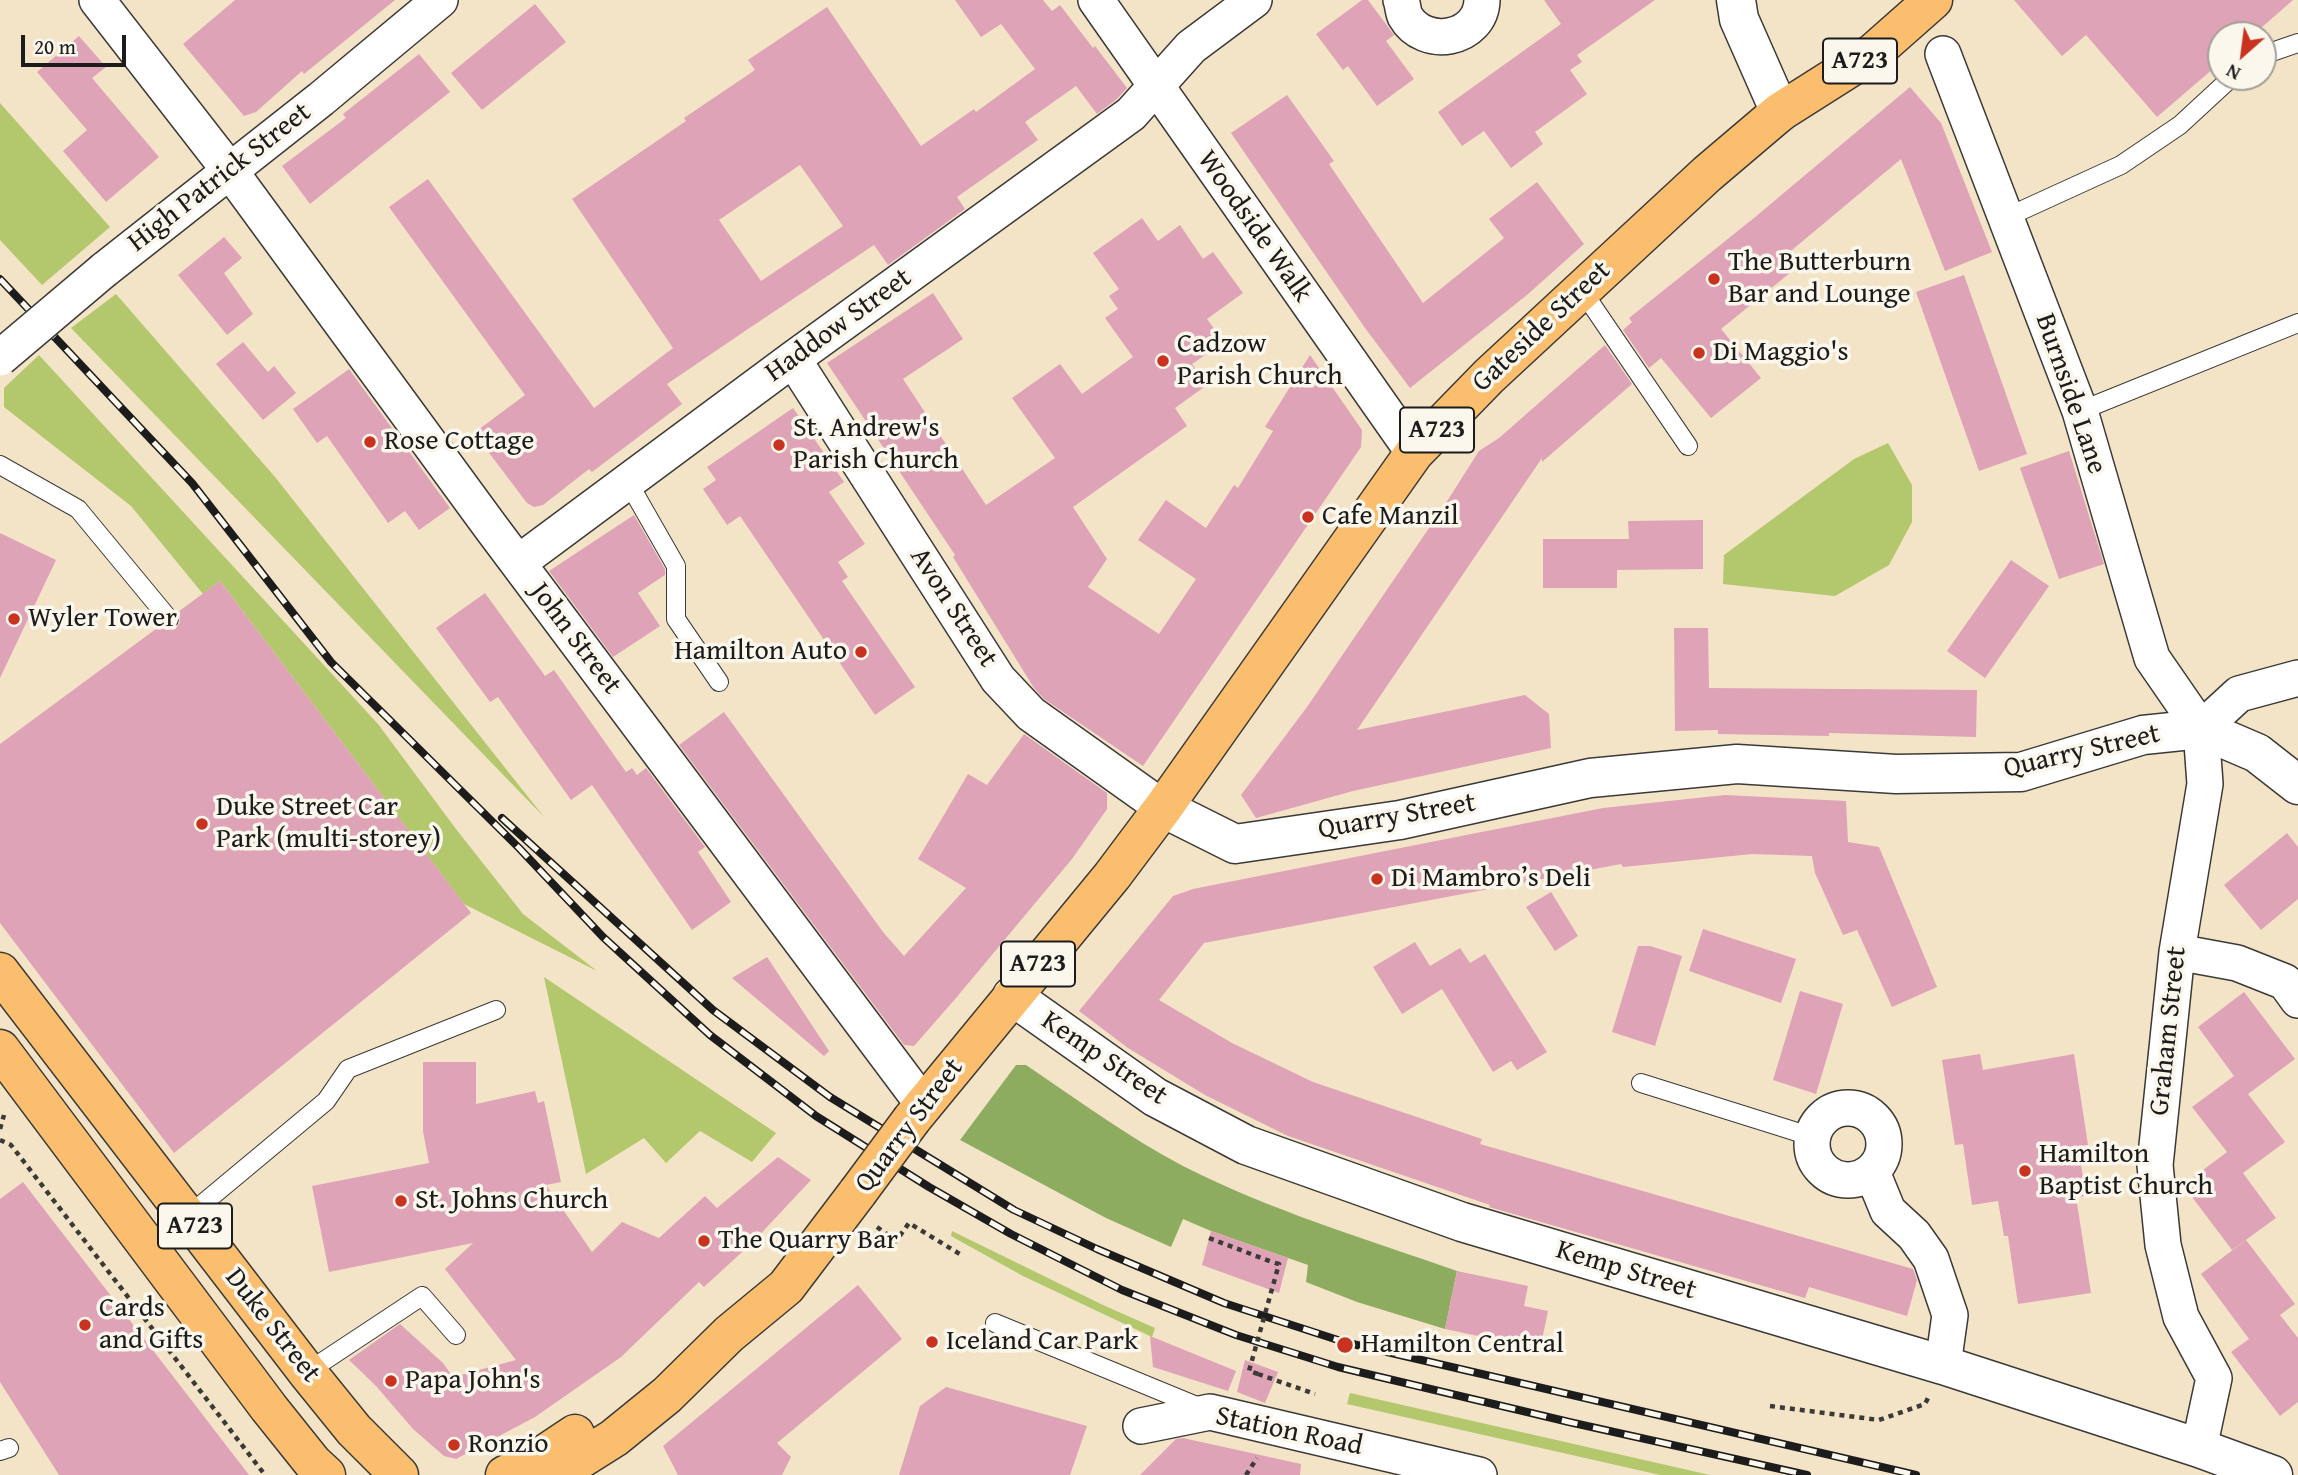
<!DOCTYPE html>
<html>
<head>
<meta charset="utf-8">
<style>
  body { margin:0 }
  #map { position:relative; width:2298px; height:1475px; overflow:hidden; background:#f3e3c7; font-family:"Gentium Book Plus",serif }
  canvas { display:block }
  .north { position:absolute; left:2207px; top:21px; width:70px; height:70px; box-sizing:border-box; background:#fbf7ec; border:2px solid #a29f99; border-radius:50%; rotate:208deg; font-size:19px; font-weight:700; line-height:28px; text-align:center; color:#1c1c1c }
  .north::after { content:''; display:block; margin:auto; width:24px; height:32px; background:#c8321e; clip-path:polygon(50% 0,100% 100%,50% 72%,0 100%) }
  .scale { position:absolute; left:21px; top:35px; width:105px; height:32px; box-sizing:border-box; border:4px solid #1c1c1c; border-top:0; padding-left:9px; font-size:21px; line-height:24px; white-space:nowrap; color:#1c1c1c; -webkit-text-stroke:5px #fbf7ec; paint-order:stroke }
</style>
</head>
<body>
<div id="map">
<canvas width="2298" height="1475"></canvas>
<div class="north">N</div>
<div class="scale">20 m</div>
</div>
<script>
const ctx = document.querySelector('canvas').getContext('2d');
ctx.lineJoin = 'round';
function fill(path, color) { ctx.fillStyle = color; ctx.fill(path, 'evenodd'); }
function strokePath(path, color, width, dash) { ctx.strokeStyle = color; ctx.lineWidth = width; ctx.lineCap = dash ? 'butt' : 'round'; ctx.setLineDash(dash || []); ctx.stroke(path); }
function label(font, color, halo, rows, align = 'center') {
  ctx.font = font + ' "Gentium Book Plus",serif'; ctx.lineWidth = 7; ctx.setLineDash([]); ctx.textBaseline = 'middle'; ctx.strokeStyle = halo; ctx.fillStyle = color; for (const [text, x, y, turn = 0] of rows) {
    ctx.save(); ctx.translate(x, y); ctx.rotate((+turn || 0) * Math.PI / 180); ctx.textAlign = isNaN(turn) ? turn : align; if (halo) ctx.strokeText(text, 0, 0); ctx.fillText(text, 0, 0); ctx.restore();
  }
}
const green = new Path2D(`
  M0 103 110 227 42 285 0 240Z
  M116 294 275 477 544 817 71 328Z
  M39 355 378 724 456 829 523 914 597 971 464 904 220 581 203 594 131 506 4 407V388Z
  M1888 443 1912 485V522L1889 565 1835 596 1723 584 1724 555 1854 459Z
  M544 977 776 1133 752 1162 700 1131 666 1163 644 1138 586 1174Z
  M952 1231 1103 1305 1155 1328 1152 1337 1023 1276 951 1236Z
  M1350 1393 1710 1475H1660L1347 1404Z`);
const forest = new Path2D(`
  M1016 1065H1026C1078 1100 1128 1137 1183 1166 1269 1210 1366 1239 1457 1271L1445 1329 1357 1302 1306 1282 1308 1265 1211 1231 1183 1219 1171 1247 1106 1218 960 1140Z`);
const building = new Path2D(`
  M235 0H395L304 74 302 71 256 112 244 116 183 44Z
  M955 0H1043L1052 11 1060 5 1093 48 1095 46 1127 88 1117 99 1097 114 1076 86 1025 122 1038 140 957 197 965 209 888 265 874 245 748 329 667 384 682 404 592 472 589 469 543 505 534 507 527 503 474 433 525 395 389 207 428 179 594 408 673 348 572 199 686 121 684 118 755 70 748 60 827 7 921 146 974 109 976 112 1035 69 1001 24 981 37ZM800 165 843 226 761 281 719 220Z
  M1362 0H1368L1394 35 1386 41 1414 79 1377 106 1348 66 1343 70 1316 34Z
  M1544 0H1655L1577 55 1582 62 1570 70 1587 94 1535 132 1543 144 1511 168 1484 131 1462 146 1438 112 1561 24Z
  M2014 0H2293L2253 35H2221V62L2157 117 2086 35 2062 56Z
  M535 4 566 42 482 110 451 73Z
  M79 36 106 67 92 78 159 157 106 202 63 151 87 130 37 72Z
  M419 54 450 92 310 204 282 166 346 118 343 114Z
  M1910 87 1941 123 1992 252 1945 271 1901 159 1786 255 1796 268 1721 329 1761 378 1711 418 1661 358 1649 368 1623 330 1632 322 1629 318 1754 218Z
  M1287 95 1334 161 1329 164 1423 303 1504 238 1489 219 1537 182 1584 244 1527 295 1410 388 1365 328 1231 133Z
  M1142 218 1158 241 1180 225 1203 259 1213 252 1243 293 1207 319 1224 342 1192 364 1207 385 1175 408 1187 426 1073 507 1107 559 1088 587 1159 634 1196 579 1138 540 1166 500 1206 528 1234 485 1238 488 1273 431 1265 427 1310 355 1362 430 1361 447 1143 766 1044 699 1034 688 953 557 955 555 827 363 933 293 963 339 903 379 986 505 1055 458 1012 398 1060 364 1082 394 1133 357 1105 318 1118 309 1109 296 1119 289 1093 253Z
  M224 237 242 258 224 273 253 314 227 335 178 275Z
  M1964 275 2027 454 1979 471 1916 292Z
  M243 342 268 372 274 366 296 393 263 420 216 364Z
  M1605 345 1632 384 1542 462V458L1357 730 1525 695 1549 714 1551 748 1353 791 1256 818 1241 795 1307 707 1444 506 1479 451 1499 438Z
  M349 369 450 508 419 530 405 511 388 523 327 436 317 443 293 409Z
  M793 408 844 482 829 492 865 544 838 562 848 577 842 581 915 687 875 715 740 516 727 525 703 489 716 480 707 467Z
  M2069 451 2104 564 2059 579 2020 468Z
  M634 515 665 569V575L638 593 660 626 613 657 549 571Z
  M1703 520V569L1617 570V588H1543V539H1629L1628 521Z
  M0 533 56 560 0 678Z
  M2011 560 2049 586 1985 678 1947 651Z
  M220 581 471 913 174 1153 0 923V744L160 626 166 630 176 628 180 622 178 612Z
  M485 593 545 676 554 670 626 772 632 768 637 775 646 768 705 847 698 852 731 902 692 930 592 785 571 800 498 697 490 702 436 628Z
  M1674 628H1708L1709 688 1977 690 1976 737 1829 733V736L1718 734V730L1675 731Z
  M724 712 883 932 904 956 966 888 918 859 968 774 987 785 1024 734 1107 793V809L1072 859 956 998 914 1046 904 1045 679 745Z
  M1725 795 1846 801 1848 842 1879 847 1937 987 1892 1007 1857 930 1843 935 1815 873 1812 856 1752 854 1623 867 1621 864 1204 943 1159 1000 1232 1043 1313 1082 1482 1139 1480 1144 1913 1269 1917 1280 1907 1316 1809 1287 1805 1298 1489 1207 1490 1205 1288 1136 1205 1095 1128 1048 1079 1011 1173 896 1193 889 1603 808Z
  M2287 833 2298 847V899L2261 930 2224 885Z
  M1551 892 1578 936 1555 951 1526 907Z
  M1703 929 1796 959 1781 1003 1689 971Z
  M1415 942 1430 966 1460 948 1470 963 1485 954 1547 1052 1517 1070 1511 1061 1493 1072 1442 989 1402 1014 1373 967Z
  M1638 946H1650L1682 956 1655 1046 1612 1032Z
  M767 957 829 1051 824 1056 732 978Z
  M1800 991 1843 1004 1816 1094 1773 1080Z
  M2244 992 2295 1059 2248 1094 2285 1142 2243 1173 2276 1218 2232 1250 2183 1185 2227 1152 2192 1107 2234 1076 2198 1027Z
  M1980 1054 1983 1070 2074 1054 2088 1145 2078 1146 2086 1196 2076 1197 2091 1293 2018 1304 2008 1236H2004L1998 1201 1972 1205 1963 1144 1955 1145 1942 1060Z
  M423 1062H476V1104L535 1091 538 1103 544 1101 561 1182 546 1185 592 1252 622 1222 659 1238 705 1196 717 1208 778 1157 811 1180 753 1242 704 1287 699 1282 621 1357 535 1417 456 1459 444 1456 413 1429 376 1386 349 1360 400 1324 443 1363 453 1377 516 1360 445 1269 473 1243 329 1272 312 1186 429 1163 423 1131Z
  M23 1182 179 1384 249 1475H59L0 1382V1199Z
  M1211 1231 1288 1258 1279 1293 1202 1265Z
  M2246 1240 2295 1304 2280 1315 2298 1338V1402L2280 1416 2231 1352 2249 1339 2201 1274Z
  M1457 1271 1528 1286 1524 1306 1548 1311 1540 1349 1445 1329Z
  M858 1285 902 1339 777 1443 791 1457 782 1475H678L663 1446Z
  M1150 1336 1236 1371 1228 1391 1153 1367Z
  M1245 1360 1278 1372 1265 1403 1237 1392Z
  M946 1387 1087 1426 1070 1475H899L920 1406Z
  M1183 1438 1301 1464 1300 1475H1140L1176 1439Z`);
const path = new Path2D(`
  M0 1129 4 1115
  M0 1140 11 1145 265 1475
  M877 1227 896 1241 909 1223 963 1256
  M1209 1238 1272 1262
  M1258 1374 1315 1394
  M1770 1406 1879 1420 1925 1404 1928 1398
  M1246 1475 1257 1458`);
const service = new Path2D(`
  M2263 55 2298 43
  M2005 218 2121 165 2180 125 2232 77
  M1581 289 1688 446
  M2080 411 2298 323
  M0 465 78 509 169 619
  M628 482 676 566V619L719 682
  M1641 1083 1813 1137
  M188 1216 326 1101 348 1069 496 1010
  M995 1323 1204 1409
  M307 1372 422 1296 456 1335
  M0 1451 9 1448`);
const minor = new Path2D(`
  M97 0 230 171 490 526 923 1104
  M1096 0 1414 453
  M1401 0C1403 5 1403 12 1405 16 1424 50 1481 40 1482 0
  M1943 54 2080 411 2152 658 2201 729
  M104 270 321 99 440 0
  M793 359 998 679 1031 714 1163 808
  M518 563 793 359 1131 114 1191 47 1254 0
  M2201 729 2239 694 2298 678
  M2177 952 2237 963 2285 982 2298 1000
  M1812 1144a36 36 0 1 1 72 0a36 36 0 1 1-72 0Z
  M1872 1172 1888 1211 1914 1235 1931 1259 1950 1315 1943 1365
  M1141 1426 1210 1412 1479 1475
  M2199 1448 2214 1378 2181 1317 2163 1245 2155 1165 2177 952 2205 784 2201 729`);
const tertiary = new Path2D(`
  M1736 0 1739 19 1780 112
  M1163 808 1235 844 1400 820 1590 778 1737 764 1896 774 2021 772 2143 735 2201 729 2257 753 2298 785
  M1012 996 1155 1097 1246 1145 1462 1222 1943 1365 2199 1448 2273 1475`);
const primary = new Path2D(`
  M0 972 307 1372 354 1430 399 1475
  M0 1049 269 1408 313 1463 326 1475
  M912 1119 1112 876 1163 808 1414 453 1489 376 1707 174 1780 112 1873 53 1933 0
  M505 1475 536 1460 575 1434
  M555 1475 614 1438 667 1395 729 1334 786 1287 858 1192`);
const rail = new Path2D(`
  M0 279 192 483 331 662 519 848 603 937 710 1035 816 1116 929 1187 1011 1234 1122 1290 1236 1335 1338 1367 1569 1422 1807 1475
  M502 818 713 1010 830 1097 1014 1210 1097 1249 1224 1303 1344 1342 1916 1475`);
const pathBridge = new Path2D(`
  M1258 1374 1249 1371 1279 1264 1272 1262`);
const minorBridge = new Path2D(`
  M0 358 104 270`);
const primaryBridge = new Path2D(`
  M858 1192 912 1119`);
const markers = [
  [1714,279,7,"#c8321e"],
  [1699,353,7,"#c8321e"],
  [1163,361,7,"#c8321e"],
  [370,442,7,"#c8321e"],
  [779,445,7,"#c8321e"],
  [1308,517,7,"#c8321e"],
  [14,619,7,"#c8321e"],
  [861,652,7,"#c8321e"],
  [202,824,7,"#c8321e"],
  [1377,879,7,"#c8321e"],
  [2025,1171,7,"#c8321e"],
  [401,1201,7,"#c8321e"],
  [704,1241,7,"#c8321e"],
  [85,1325,7,"#c8321e"],
  [932,1342,7,"#c8321e"],
  [1345,1345,9,"#c8321e"],
  [391,1381,7,"#c8321e"],
  [454,1445,7,"#c8321e"]
];
const shields = [
  [1860,61,74],
  [1437,430,74],
  [1038,964,74],
  [195,1226,74]
];
const shieldNames = [
  ["A723",1860,61],
  ["A723",1437,430],
  ["A723",1038,964],
  ["A723",195,1226]
];
const streetNames = [
  ["High Patrick Street",220,178,-38],
  ["Woodside Walk",1254,227,55],
  ["Haddow Street",839,326,-36],
  ["Gateside Street",1542,327,-43],
  ["Burnside Lane",2070,394,71],
  ["Avon Street",953,608,57],
  ["John Street",575,639,53],
  ["Quarry Street",2082,752,-13],
  ["Quarry Street",1397,817,-10],
  ["Graham Street",2169,1031,-84],
  ["Kemp Street",1104,1059,34],
  ["Quarry Street",910,1126,-53],
  ["Kemp Street",1626,1271,17],
  ["Duke Street",272,1326,52],
  ["Station Road",1289,1432,12]
];
const poiNames = [
  ["The Butterburn",1728,263],
  ["Bar and Lounge",1728,295],
  ["Cadzow",1177,345],
  ["Parish Church",1177,377],
  ["Di Maggio's",1713,353],
  ["St. Andrew's",793,429],
  ["Parish Church",793,461],
  ["Rose Cottage",384,442],
  ["Cafe Manzil",1322,517],
  ["Wyler Tower",28,619],
  ["Hamilton Auto",847,652,"right"],
  ["Duke Street Car",216,808],
  ["Park (multi-storey)",216,840],
  ["Di Mambro’s Deli",1391,879],
  ["Hamilton",2039,1155],
  ["Baptist Church",2039,1187],
  ["St. Johns Church",415,1201],
  ["The Quarry Bar",718,1241],
  ["Cards",99,1309],
  ["and Gifts",99,1341],
  ["Iceland Car Park",946,1342],
  ["Hamilton Central",1361,1345],
  ["Papa John's",405,1381],
  ["Ronzio",468,1445]
];
fill(green, '#b3c86d');
fill(forest, '#8eac60');
fill(building, '#dfa3b8');
strokePath(service, '#3c3a36', 20);
strokePath(minor, '#3c3a36', 38);
strokePath(tertiary, '#3c3a36', 41);
strokePath(primary, '#3c3a36', 41);
strokePath(path, '#3c3a36', 4.5, [5, 5]);
strokePath(service, '#fff', 18);
strokePath(minor, '#fff', 35);
strokePath(tertiary, '#fff', 38);
strokePath(primary, '#fbbe6e', 38);
strokePath(rail, '#1c1c1c', 8);
strokePath(rail, '#fbf7ec', 5, [16]);
strokePath(minorBridge, '#3c3a36', 38, []);
strokePath(primaryBridge, '#3c3a36', 41, []);
strokePath(pathBridge, '#3c3a36', 4.5, [5, 5]);
strokePath(minorBridge, '#fff', 35);
strokePath(primaryBridge, '#fbbe6e', 38);
for (const [x, y, r, color] of markers) { const dot = new Path2D(); dot.arc(x, y, r, 0, 2 * Math.PI); ctx.fillStyle = color; ctx.fill(dot); strokePath(dot, '#fbf7ec', 2.5); }
for (const [x, y, w] of shields) { const box = new Path2D(); box.roundRect(x - w / 2, y - 22.5, w, 45, 5); ctx.fillStyle = '#fbf7ec'; ctx.fill(box); strokePath(box, '#1c1c1c', 2); }
label('bold 26px', '#1c1c1c', null, shieldNames);
label('28px', '#1c1c1c', '#fbf7ec', streetNames);
label('28px', '#1c1c1c', '#fbf7ec', poiNames, 'left');
</script>
</body>
</html>
